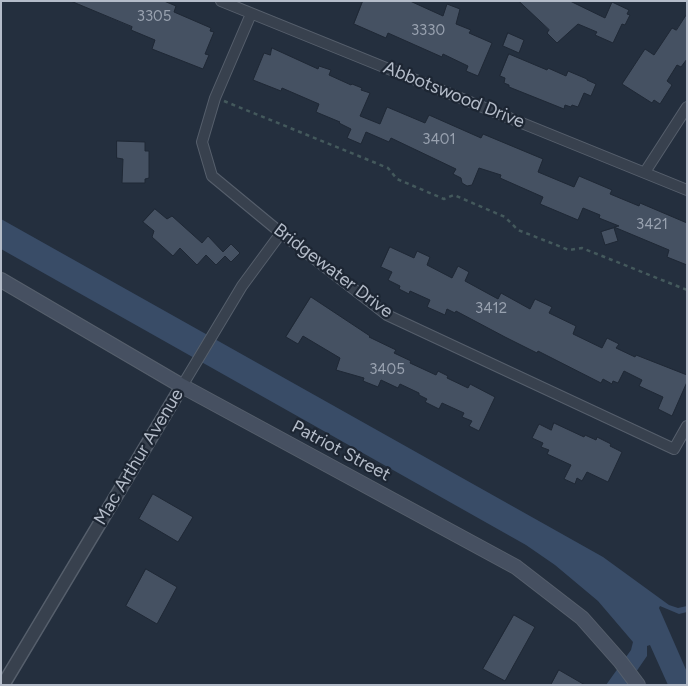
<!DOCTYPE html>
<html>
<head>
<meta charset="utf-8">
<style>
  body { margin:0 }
  #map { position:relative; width:688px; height:686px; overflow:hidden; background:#242f3e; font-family:Figtree,sans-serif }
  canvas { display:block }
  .frame { position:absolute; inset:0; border:2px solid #b4bcc9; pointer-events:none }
</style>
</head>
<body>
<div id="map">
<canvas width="688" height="686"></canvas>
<div class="frame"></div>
</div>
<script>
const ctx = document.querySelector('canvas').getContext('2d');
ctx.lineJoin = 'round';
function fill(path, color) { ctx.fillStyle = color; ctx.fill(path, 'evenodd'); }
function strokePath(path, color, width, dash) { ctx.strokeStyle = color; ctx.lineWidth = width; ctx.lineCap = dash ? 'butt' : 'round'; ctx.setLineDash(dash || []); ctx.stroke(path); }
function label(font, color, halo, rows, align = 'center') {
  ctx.font = font + ' Figtree,sans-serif'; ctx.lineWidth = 4.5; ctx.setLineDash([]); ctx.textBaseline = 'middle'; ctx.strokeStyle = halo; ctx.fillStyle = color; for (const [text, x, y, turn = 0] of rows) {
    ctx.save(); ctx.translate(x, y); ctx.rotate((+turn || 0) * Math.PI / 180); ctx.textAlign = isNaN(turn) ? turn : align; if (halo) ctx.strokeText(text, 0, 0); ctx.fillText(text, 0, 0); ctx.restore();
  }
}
const water = new Path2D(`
  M1 219 603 557 669 605 678 608 687 606V612L679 614 660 606 659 608 687 672V685H668L650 645 647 646V656L627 685H606L631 650 633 642 598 601 555 565 526 545 1 249Z`);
const building = new Path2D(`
  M71 1H164L176 6 174 12 211 28 210 31 214 32 205 54 209 55 203 69 152 49 155 40 131 30 132 27Z
  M363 1H410L443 16 447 4 460 9 456 24 471 30 469 33 492 43 478 76 466 71 468 66 443 54 442 57 388 33 386 38 354 24Z
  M519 1H570L605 18 612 2 629 10 627 14 630 15 625 25 622 24 613 43 595 35 597 32 578 24 557 43 547 33 549 30Z
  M687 14V59L681 67 677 65 667 81 672 85 660 104 654 100 652 103 622 84 645 49 654 55 672 28 676 30Z
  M508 33 524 40 519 53 503 46Z
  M272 48 318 69 319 66 331 70 329 75 351 85 352 84 362 88 361 90 370 93 360 116 380 124 387 107 425 123 429 115 481 138 483 134 543 159 538 172 574 187 579 176 612 190 610 194 639 206 640 203 687 223V265L667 257 669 250 614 227 619 226 599 218 600 215 583 208 578 220 540 204 543 197 500 178 501 175 479 168 472 185 467 186 462 183 461 178 453 174 456 169 391 138 389 142 366 132 361 144 347 138 351 129 339 123 340 122 316 112 319 104 282 88 281 91 253 80 264 53 270 55Z
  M509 54 547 70 548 68 566 76 568 71 587 79V80L596 84 591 96 584 93 578 107 572 105 571 107 565 105 564 109 509 87V85L504 83 505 78 500 76Z
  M117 141 145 142V151H149V178L145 179V183H122L123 159 117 158Z
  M155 209 167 219 172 216 202 243 208 236 223 252 231 244 240 253 231 262 225 256 216 265 206 255 197 265 180 248 173 256 152 237 154 231 143 222Z
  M614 228 618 241 605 245 601 232Z
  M390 247 414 258 417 251 430 257 427 265 452 278 458 266 469 272 465 281 498 299 501 293 530 309 535 299 552 307 549 313 576 326 573 334 602 348 607 338 619 344 616 348 635 357 636 355 687 375V382L672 416 658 409 663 397 639 386 642 380 624 371 618 383 613 381 612 384 603 379 601 383 538 351 537 353 505 337 456 311 455 313 447 309 445 315 427 307 430 300 410 291 409 294 399 289 400 286 388 280 392 272 381 267Z
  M311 297 370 336 369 337 396 350 394 353 411 361 410 363 436 375 438 371 448 376 447 378 468 388 470 384 495 397 479 431 469 426 472 421 462 417 464 413 442 403 439 409 425 402 427 399 419 395V393L400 384 398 388 381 380 378 387 363 381 364 378 336 370 340 358 303 336 298 344 286 337Z
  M554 423 584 437 585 435 596 440 597 437 611 444 610 446 622 452 608 482 587 472 582 481 577 478 575 484 564 479 571 465 547 454 549 450 541 447 543 443 532 438 539 424 551 430Z
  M153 494 193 517 178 542 139 519Z
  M146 569 177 587 157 624 126 606Z
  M514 615 535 627 505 681 483 669Z
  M559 670 585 685H551Z`);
const path = new Path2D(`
  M224 101 388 168 397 179 444 199 454 195 505 217 518 230 569 250 582 248 687 290`);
const minor = new Path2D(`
  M221 1 687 190
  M251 14 215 98 202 142 212 176 281 233 387 315 674 449 687 426
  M645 172 687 107
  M182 386 242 286 281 233`);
const tertiary = new Path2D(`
  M3 685 182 386`);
const secondary = new Path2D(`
  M1 280 182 386 516 567 582 618 620 661 638 685`);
const numberNames = [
  ["3305",154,17],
  ["3330",428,31],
  ["3401",439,140],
  ["3421",652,225],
  ["3412",491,309],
  ["3405",387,370]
];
const streetNames = [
  ["Abbotswood Drive",454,95,22],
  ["Bridgewater Drive",333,271,37],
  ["Patriot Street",341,451,28],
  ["Mac Arthur Avenue",139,457,-59]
];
fill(water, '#394c67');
fill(building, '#455162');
strokePath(building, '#1f2835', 1);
strokePath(minor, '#565f6c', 12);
strokePath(tertiary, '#565f6c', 15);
strokePath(secondary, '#565f6c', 16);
strokePath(path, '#44595c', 2.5, [4, 4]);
strokePath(minor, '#38414e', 10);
strokePath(tertiary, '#38414e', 12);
strokePath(secondary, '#465061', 14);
label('15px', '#98a1af', null, numberNames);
label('18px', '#b4bcc9', '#1d2633', streetNames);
</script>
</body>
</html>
